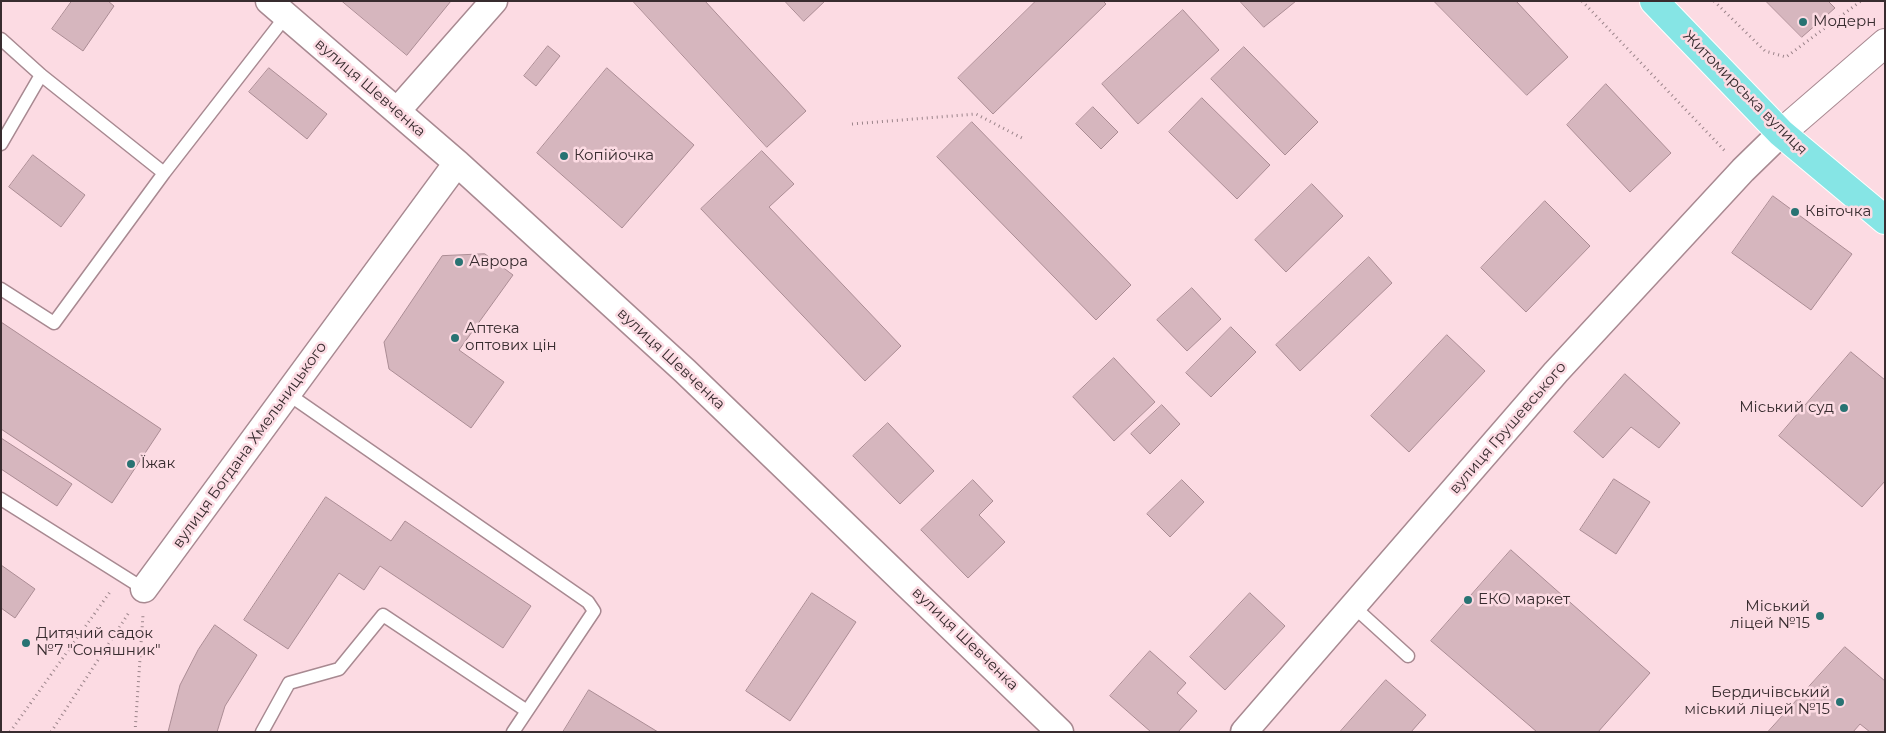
<!DOCTYPE html>
<html>
<head>
<meta charset="utf-8">
<style>
  body { margin:0 }
  #map { position:relative; width:1886px; height:733px; overflow:hidden; background:#fcdbe3; font-family:Montserrat,sans-serif }
  canvas { display:block }
  .frame { position:absolute; inset:0; border:2px solid #382c2f; pointer-events:none }
</style>
</head>
<body>
<div id="map">
<canvas width="1886" height="733"></canvas>
<div class="frame"></div>
</div>
<script>
const ctx = document.querySelector('canvas').getContext('2d');
ctx.lineJoin = 'round';
function fill(path, color) { ctx.fillStyle = color; ctx.fill(path, 'evenodd'); }
function strokePath(path, color, width, dash) { ctx.strokeStyle = color; ctx.lineWidth = width; ctx.lineCap = dash ? 'butt' : 'round'; ctx.setLineDash(dash || []); ctx.stroke(path); }
function label(font, color, halo, rows, align = 'center') {
  ctx.font = font + ' Montserrat,sans-serif'; ctx.lineWidth = 5; ctx.setLineDash([]); ctx.textBaseline = 'middle'; ctx.strokeStyle = halo; ctx.fillStyle = color; for (const [text, x, y, turn = 0] of rows) {
    ctx.save(); ctx.translate(x, y); ctx.rotate((+turn || 0) * Math.PI / 180); ctx.textAlign = isNaN(turn) ? turn : align; if (halo) ctx.strokeText(text, 0, 0); ctx.fillText(text, 0, 0); ctx.restore();
  }
}
const building = new Path2D(`
  M72 1H108L114 6 83 51 52 29Z
  M342 1H451L407 55Z
  M633 1H705L806 111 767 147Z
  M785 1H825L804 21Z
  M1036 1H1103L1106 4 993 114 958 78Z
  M1240 1H1296L1264 27Z
  M1434 1H1516L1568 57 1527 95Z
  M1766 1H1828L1835 8 1802 37Z
  M1183 10 1219 50 1138 124 1102 84Z
  M548 46 560 56 536 86 524 76Z
  M1244 47 1318 122 1285 155 1211 79Z
  M269 68 327 114 307 139 249 92Z
  M607 68 694 145 622 228 537 153Z
  M1606 84 1671 153 1630 192 1567 125Z
  M1202 98 1270 165 1237 199 1169 132Z
  M1093 107 1118 132 1101 149 1076 124Z
  M972 122 1131 285 1096 320 937 157Z
  M762 151 794 184 769 207 901 346 865 381 701 209Z
  M33 155 85 195 61 227 9 187Z
  M1312 184 1343 216 1286 272 1255 240Z
  M1773 196 1852 254 1811 310 1732 253Z
  M1545 201 1590 246 1526 312 1481 268Z
  M485 254 513 275 459 350 504 382 471 428 389 369 384 342 442 256Z
  M1369 257 1392 283 1300 371 1276 345Z
  M1192 288 1221 319 1187 351 1157 320Z
  M1 322 161 429 112 503 1 429Z
  M1231 327 1256 352 1211 397 1186 373Z
  M1447 335 1485 371 1409 452 1371 416Z
  M1851 352 1885 380V481L1862 507 1779 436Z
  M1114 358 1155 402 1114 441 1073 397Z
  M1625 374 1680 423 1659 448 1631 427 1603 458 1574 432Z
  M1162 405 1180 424 1150 454 1131 434Z
  M888 423 934 471 900 504 853 456Z
  M1 438 72 484 57 506 1 469Z
  M1614 479 1650 502 1616 554 1580 530Z
  M973 480 993 501 979 515 1005 542 968 578 921 530Z
  M1182 480 1204 502 1170 537 1147 514Z
  M326 497 391 541 405 521 531 606 503 648 380 566 364 590 339 573 288 649 244 620Z
  M1511 550 1650 673 1598 732H1537L1431 641Z
  M1 565 35 589 15 618 1 608Z
  M812 593 856 622 790 721 746 691Z
  M1250 593 1285 626 1225 690 1190 657Z
  M215 625 257 655 225 706 217 732H168L180 685 198 650Z
  M1845 647 1885 681V732H1870L1860 724 1853 732H1768Z
  M1150 651 1186 683 1177 693 1197 711 1178 732H1151L1110 696Z
  M1386 680 1426 715 1411 732H1340Z
  M589 690 658 732H563Z`);
const path = new Path2D(`
  M1582 1 1725 151
  M1714 1 1765 51 1786 57 1861 1
  M852 124 976 114 1022 138
  M10 732 110 592
  M51 732 130 611
  M135 732 143 615`);
const lane = new Path2D(`
  M1 39 41 75 164 173
  M1 144 41 75
  M1 289 54 323 164 173 286 16
  M288 394 588 602 594 611 513 732
  M1 499 144 589
  M1353 606 1408 656
  M262 732 289 683 339 669 383 615 527 711`);
const street = new Path2D(`
  M269 1 457 163 685 371 1060 732
  M397 111 494 1
  M144 589 457 163
  M1244 732 1556 372 1743 170 1781 133`);
const secondary = new Path2D(`
  M1781 133 1885 43`);
const primary = new Path2D(`
  M1654 1 1781 133 1885 220`);
const markers = [
  [1803,22,5,"#287373"],
  [564,156,5,"#287373"],
  [1795,212,5,"#287373"],
  [459,262,5,"#287373"],
  [455,338,5,"#287373"],
  [1844,408,5,"#287373"],
  [131,464,5,"#287373"],
  [1468,600,5,"#287373"],
  [1820,616,5,"#287373"],
  [26,643,5,"#287373"],
  [1840,702,5,"#287373"]
];
const poiNames = [
  ["Модерн",1813,22],
  ["Копійочка",574,156],
  ["Квіточка",1805,212],
  ["Аврора",469,262],
  ["Аптека",465,329],
  ["оптових цін",465,346],
  ["Міський суд",1834,408,"right"],
  ["Їжак",141,464],
  ["ЕКО маркет",1478,600],
  ["Міський",1810,607,"right"],
  ["ліцей №15",1810,624,"right"],
  ["Дитячий садок",36,634],
  ["№7 \"Соняшник\"",36,651],
  ["Бердичівський",1830,693,"right"],
  ["міський ліцей №15",1830,710,"right"]
];
const streetNames = [
  ["вулиця Шевченка",370,88,41],
  ["Житомирська вулиця",1745,93,45],
  ["вулиця Шевченка",671,359,43],
  ["вулиця Грушевського",1508,428,-49],
  ["вулиця Богдана Хмельницького",250,445,-54],
  ["вулиця Шевченка",965,639,44]
];
fill(building, '#d6b6be');
strokePath(building, '#ab8c94', 1);
strokePath(lane, '#a88991', 15);
strokePath(street, '#a88991', 29);
strokePath(secondary, '#a88991', 30);
strokePath(primary, '#fff', 30);
strokePath(path, '#9b848a', 3, [1, 4]);
strokePath(lane, '#fff', 12);
strokePath(street, '#fff', 26);
strokePath(secondary, '#fff', 28);
strokePath(primary, '#86e5e5', 28);
for (const [x, y, r, color] of markers) { const dot = new Path2D(); dot.arc(x, y, r, 0, 2 * Math.PI); ctx.fillStyle = color; ctx.fill(dot); strokePath(dot, '#fcdbe3', 2); }
label('15px', '#382c2f', '#fcdbe3', poiNames, 'left');
label('15px', '#382c2f', '#fcdbe3', streetNames);
</script>
</body>
</html>
